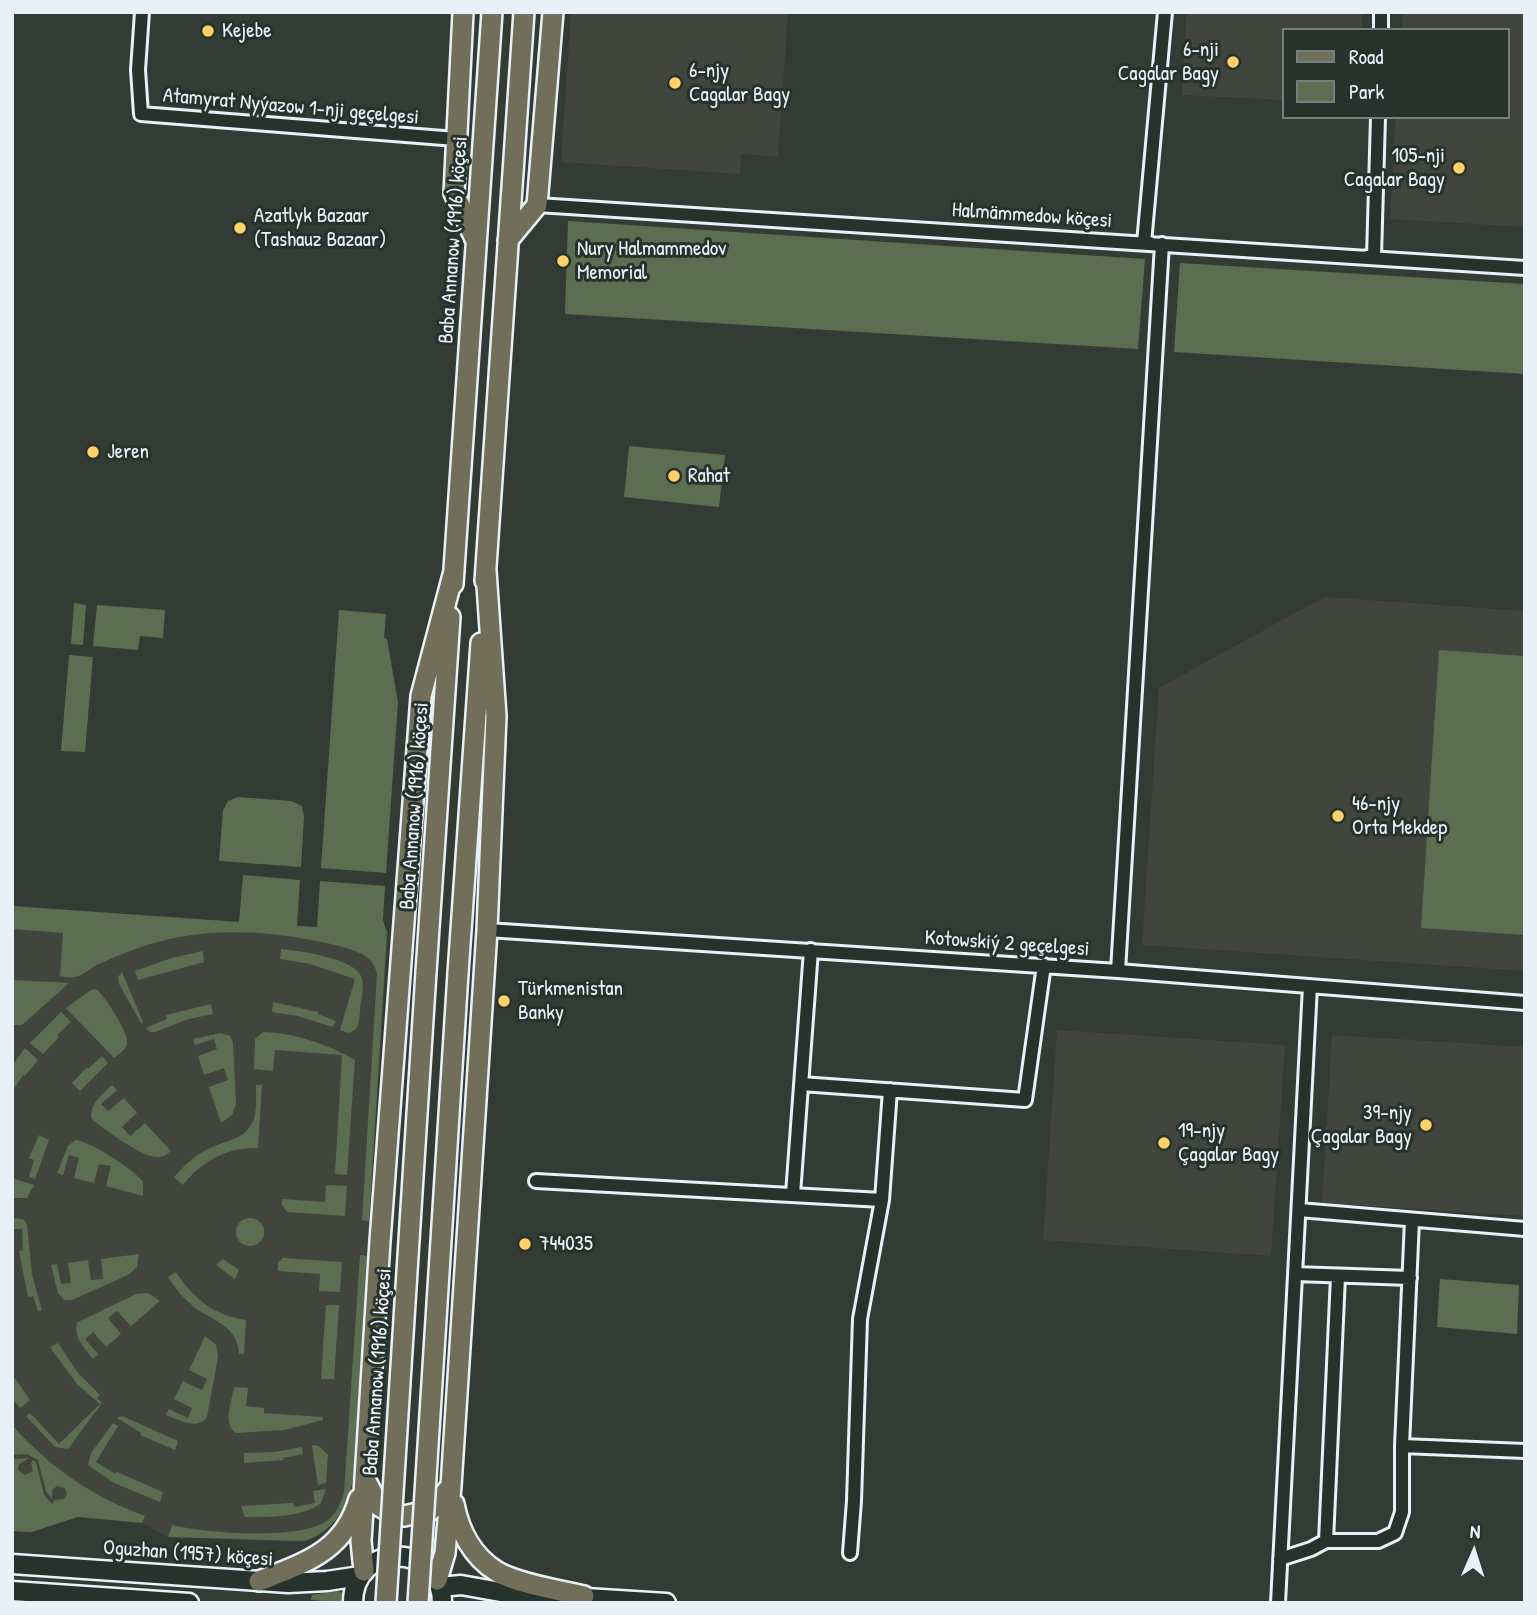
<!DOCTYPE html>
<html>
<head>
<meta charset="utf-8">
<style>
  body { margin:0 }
  #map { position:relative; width:1537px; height:1615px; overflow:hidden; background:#333b35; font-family:"Patrick Hand",sans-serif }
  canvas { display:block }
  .frame { position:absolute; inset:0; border:14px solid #e8f1f8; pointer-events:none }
  .legend { position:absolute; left:1282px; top:28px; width:228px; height:91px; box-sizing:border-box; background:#26332d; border:2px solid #747f7e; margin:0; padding:9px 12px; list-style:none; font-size:21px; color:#e8f1f8 }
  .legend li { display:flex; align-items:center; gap:14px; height:35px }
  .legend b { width:35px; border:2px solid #747f7e }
  .north { position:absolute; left:1439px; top:1517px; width:70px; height:70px; -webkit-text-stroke:5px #26332d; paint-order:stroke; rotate:3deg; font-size:19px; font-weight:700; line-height:28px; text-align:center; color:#e8f1f8 }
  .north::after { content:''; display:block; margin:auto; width:24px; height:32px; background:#e8f1f8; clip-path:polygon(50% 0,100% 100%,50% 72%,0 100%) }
</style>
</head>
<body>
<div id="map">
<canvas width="1537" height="1615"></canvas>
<div class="frame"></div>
<ul class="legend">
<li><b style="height:9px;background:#716e59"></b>Road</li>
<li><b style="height:19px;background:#5c6e51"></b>Park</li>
</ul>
<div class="north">N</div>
</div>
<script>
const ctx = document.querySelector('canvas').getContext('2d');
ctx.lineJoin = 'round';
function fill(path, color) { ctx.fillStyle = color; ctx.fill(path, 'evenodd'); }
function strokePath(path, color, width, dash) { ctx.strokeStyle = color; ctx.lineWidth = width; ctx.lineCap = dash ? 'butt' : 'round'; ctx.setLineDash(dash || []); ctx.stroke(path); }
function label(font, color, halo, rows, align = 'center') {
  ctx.font = font + ' "Patrick Hand",sans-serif'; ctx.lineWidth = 6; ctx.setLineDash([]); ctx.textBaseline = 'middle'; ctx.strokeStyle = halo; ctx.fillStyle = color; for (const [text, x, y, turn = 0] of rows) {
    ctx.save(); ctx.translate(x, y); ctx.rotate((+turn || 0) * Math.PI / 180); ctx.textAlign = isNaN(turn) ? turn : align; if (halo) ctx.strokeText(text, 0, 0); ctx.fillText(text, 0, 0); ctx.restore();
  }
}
const built = new Path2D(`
  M571 12H788L778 157 741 154 740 174 561 162Z
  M1186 12H1362L1361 30H1283V100L1182 95Z
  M1403 12H1525V227L1390 219 1396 117H1507V30H1402Z
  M1324 597 1525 611V971L1142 945 1159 688Z
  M12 906 388 932 353 1479 350 1492 339 1517 319 1536 305 1541 292 1542 168 1537 137 1521 78 1517 31 1533 12 1531Z
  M1057 1030 1285 1045 1271 1256 1043 1240Z
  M1332 1035 1525 1047V1216L1322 1203Z`);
const green = new Path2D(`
  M568 221 1145 259 1138 349 565 314Z
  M1180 263 1525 284V374L1174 352Z
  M629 446 725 455 719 507 624 497Z
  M74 603 86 605 83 645 71 644Z
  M97 605 165 610 163 638 140 636 138 650 93 646Z
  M339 610 386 614 384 638 387 639 398 702 386 873 321 868Z
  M1439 650 1525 656V935L1421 928Z
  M69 655 93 657 85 752 61 751Z
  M238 797 291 801 302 806 304 817 301 867 219 861 223 810 228 801Z
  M243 875 300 880 297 926 317 927 320 881 385 886 383 920 387 932 369 1221 362 1220 377 974C373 952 349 949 331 944 269 930 205 926 144 946 129 951 114 957 99 964 92 967 83 975 76 977 72 978 64 977 60 976L63 933 12 929V906L239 922Z
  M281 949C299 951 356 958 362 978 364 987 361 1001 360 1011 359 1021 360 1029 349 1033L340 1030 355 979 310 964 280 959Z
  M203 951 204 962 138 980 135 971 172 958Z
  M122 972 143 1022 141 1023 119 984 118 977Z
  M12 980 69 983 22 1025H13Z
  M96 989C104 995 127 1030 127 1041 128 1049 119 1054 114 1058L66 1008 91 990Z
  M273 1002 318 1012V1014L336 1021 333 1027 298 1016 272 1012Z
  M211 1004 213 1014 189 1019 155 1032H150L146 1028 167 1019 166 1015Z
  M61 1012 71 1022 57 1035 59 1037 43 1054 30 1043Z
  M263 1032C295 1033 327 1044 355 1060L347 1175 335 1174 342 1055 275 1050 273 1071 254 1069 255 1039Z
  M221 1033 230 1036 233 1042 236 1104 232 1115 221 1123 209 1087 228 1080 224 1068 204 1075 198 1056 217 1049 214 1039 195 1045 193 1039Z
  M25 1048 38 1060 25 1076 23 1075 12 1092V1066Z
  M102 1056 108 1063 80 1091 72 1083 87 1067 88 1069Z
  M112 1085 117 1090 101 1104 108 1111 124 1098 137 1113 122 1127 130 1136 145 1123 171 1151C166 1155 162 1158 155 1157 141 1156 103 1129 92 1119 88 1105 103 1094 112 1085Z
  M256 1085H262L258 1148C227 1147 202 1161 183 1185L174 1177C183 1167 192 1158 204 1151 223 1140 245 1142 254 1119 257 1108 256 1095 256 1085Z
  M39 1135 49 1140 35 1179 29 1177 34 1160 29 1158Z
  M75 1140C90 1141 135 1170 143 1182V1196L106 1186 111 1166 99 1164 94 1183 74 1178 79 1158 69 1155 63 1175 57 1173 68 1146Z
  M12 1178 34 1185 27 1198H12Z
  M326 1185 347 1186 345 1216 287 1212 282 1205V1199L325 1202Z
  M12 1218 23 1219 27 1224 32 1275 42 1310 38 1311 33 1296 28 1297 19 1251 23 1250 22 1229H12Z
  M236 1232a14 14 0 1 1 28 0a14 14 0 1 1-28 0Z
  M139 1254 137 1267 128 1275 72 1300H64L58 1293 51 1265 57 1264 61 1284 71 1283 68 1263 88 1260 91 1280 103 1279 101 1259Z
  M360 1255 367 1256 353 1479C347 1508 334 1531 305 1541L168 1537 172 1525C203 1533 302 1541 328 1520 336 1514 342 1501 344 1492Z
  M283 1258 342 1262 340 1292 319 1291 320 1274 278 1271V1263Z
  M223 1259 239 1270 235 1279 216 1265Z
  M176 1272C193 1298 214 1316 246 1320L244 1354H239C238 1326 213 1321 194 1307 183 1298 175 1288 168 1277Z
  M1440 1279 1519 1285 1517 1334 1437 1327Z
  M148 1293 160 1301 131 1326 117 1311 108 1318 121 1334 106 1347 93 1332 85 1339 98 1354 93 1359C85 1348 71 1335 78 1322L136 1294Z
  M326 1305H339L334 1379H321Z
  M205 1336 216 1345 218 1357 207 1417C197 1431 180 1420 166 1415L169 1409 188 1418 192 1408 174 1399 183 1381 202 1390 207 1379 189 1370Z
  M58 1343 78 1373 100 1395 97 1398 102 1403 68 1449 55 1447 26 1416 30 1413 59 1444 100 1404 77 1384 50 1347Z
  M15 1378 30 1400 20 1408 12 1398V1380Z
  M234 1387 248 1388 246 1406 264 1408V1413L323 1417V1420L284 1430 236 1433C222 1424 232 1401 234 1387Z
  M122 1416 178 1441 175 1450 140 1435 141 1433 117 1418Z
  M113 1423 118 1426 96 1462 115 1474 117 1472 163 1492 160 1502 114 1483 88 1465 91 1453Z
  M12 1425C49 1467 93 1497 145 1516L142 1523 78 1517 31 1532 12 1531V1459L30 1458 19 1464 18 1470 25 1475 33 1471 31 1463 33 1460 36 1462 44 1495 52 1504 55 1500 64 1499 67 1494 65 1488 57 1486 52 1490V1499L46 1491 38 1460 27 1454 12 1455Z
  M314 1445 319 1446 328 1455 326 1483 318 1485 312 1446Z
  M302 1447 303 1454 283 1458V1460L244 1463V1453L275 1452Z
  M326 1489 321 1503C302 1518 268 1517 245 1517L241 1506 293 1503 294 1507 315 1503 313 1491Z
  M338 1591 344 1594 343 1603 311 1600 312 1595Z`);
const minor = new Path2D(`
  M142 12 138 70 141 114 456 139
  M1381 30V12
  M537 205 1525 268
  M1150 243H1144L1165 12
  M1367 257H1374L1378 117
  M487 930 1118 971 1525 1003
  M1118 971 1162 244
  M801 1084 1025 1100 1044 965
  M536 1181 882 1200
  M793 1194 811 950
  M1299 1210 1525 1229
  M1412 1220 1402 1446 1525 1451
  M1295 1274 1410 1278
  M1326 1541 1338 1276
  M850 1553 854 1501 860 1319 882 1200 890 1090
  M1280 1559 1311 1549 1326 1541H1378L1395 1533 1402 1512V1446
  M1278 1603 1310 986`);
const secondary = new Path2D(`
  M12 1564 288 1583 327 1581 360 1576
  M440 1587 461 1585 506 1593 666 1603
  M12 1591 189 1603
  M353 1603C353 1541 442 1541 442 1603`);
const primary = new Path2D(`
  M463 12 454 193 476 241
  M508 240 537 205 553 12
  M485 581 524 12
  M453 584 492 12
  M426 972 450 617
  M458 973 481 643
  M365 1479 379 1506 391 1513 404 1516 431 1510 451 1486
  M454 1504C459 1530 472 1556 496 1571 514 1583 562 1591 584 1596
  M364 1571 361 1541 380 1241 421 696 454 571
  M437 1580 445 1553 451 1486 487 930 496 716 486 571
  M259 1581C304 1563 344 1552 359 1499`);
const primaryBridge = new Path2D(`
  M386 1603 426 972
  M418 1603 458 973`);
const markers = [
  [208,31,7,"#ffd166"],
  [1233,62,7,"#ffd166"],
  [675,83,7,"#ffd166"],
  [1459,168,7,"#ffd166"],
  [240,228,7,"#ffd166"],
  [563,261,7,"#ffd166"],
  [93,452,7,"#ffd166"],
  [674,476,7,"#ffd166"],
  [1338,816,7,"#ffd166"],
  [504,1001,7,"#ffd166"],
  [1426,1125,7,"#ffd166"],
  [1164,1143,7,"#ffd166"],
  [525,1244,7,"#ffd166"]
];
const poiNames = [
  ["Kejebe",222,31],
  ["6-nji",1219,50,"right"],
  ["Cagalar Bagy",1219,74,"right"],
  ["6-njy",689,71],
  ["Cagalar Bagy",689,95],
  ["105-nji",1445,156,"right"],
  ["Cagalar Bagy",1445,180,"right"],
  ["Azatlyk Bazaar",254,216],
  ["(Tashauz Bazaar)",254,240],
  ["Nury Halmammedov",577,249],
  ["Memorial",577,273],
  ["Jeren",107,452],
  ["Rahat",688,476],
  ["46-njy",1352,804],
  ["Orta Mekdep",1352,828],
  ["Türkmenistan",518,989],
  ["Banky",518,1013],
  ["39-njy",1412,1113,"right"],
  ["Çagalar Bagy",1412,1137,"right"],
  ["19-njy",1178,1131],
  ["Çagalar Bagy",1178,1155],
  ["744035",539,1244]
];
const streetNames = [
  ["Atamyrat Nyýazow 1-nji geçelgesi",291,107,5],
  ["Halmämmedow köçesi",1032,216,4],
  ["Baba Annanow (1916) köçesi",454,240,-86],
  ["Baba Annanow (1916) köçesi",415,806,-86],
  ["Kotowskiý 2 geçelgesi",1007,944,4],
  ["Baba Annanow (1916) köçesi",378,1372,-86],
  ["Oguzhan (1957) köçesi",188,1554,4]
];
fill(built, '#42443e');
fill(green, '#5c6e51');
strokePath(minor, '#e8f1f8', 18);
strokePath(secondary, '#e8f1f8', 23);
strokePath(primary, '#e8f1f8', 24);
strokePath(minor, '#26332d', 12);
strokePath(secondary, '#26332d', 18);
strokePath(primary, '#716e59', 19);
strokePath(primaryBridge, '#e8f1f8', 24, []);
strokePath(primaryBridge, '#716e59', 19);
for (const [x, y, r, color] of markers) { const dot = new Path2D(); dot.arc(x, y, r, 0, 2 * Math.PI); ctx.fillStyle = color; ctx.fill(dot); strokePath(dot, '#26332d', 2.5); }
label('21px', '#e8f1f8', '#26332d', poiNames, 'left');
label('21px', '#e8f1f8', '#26332d', streetNames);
</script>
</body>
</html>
